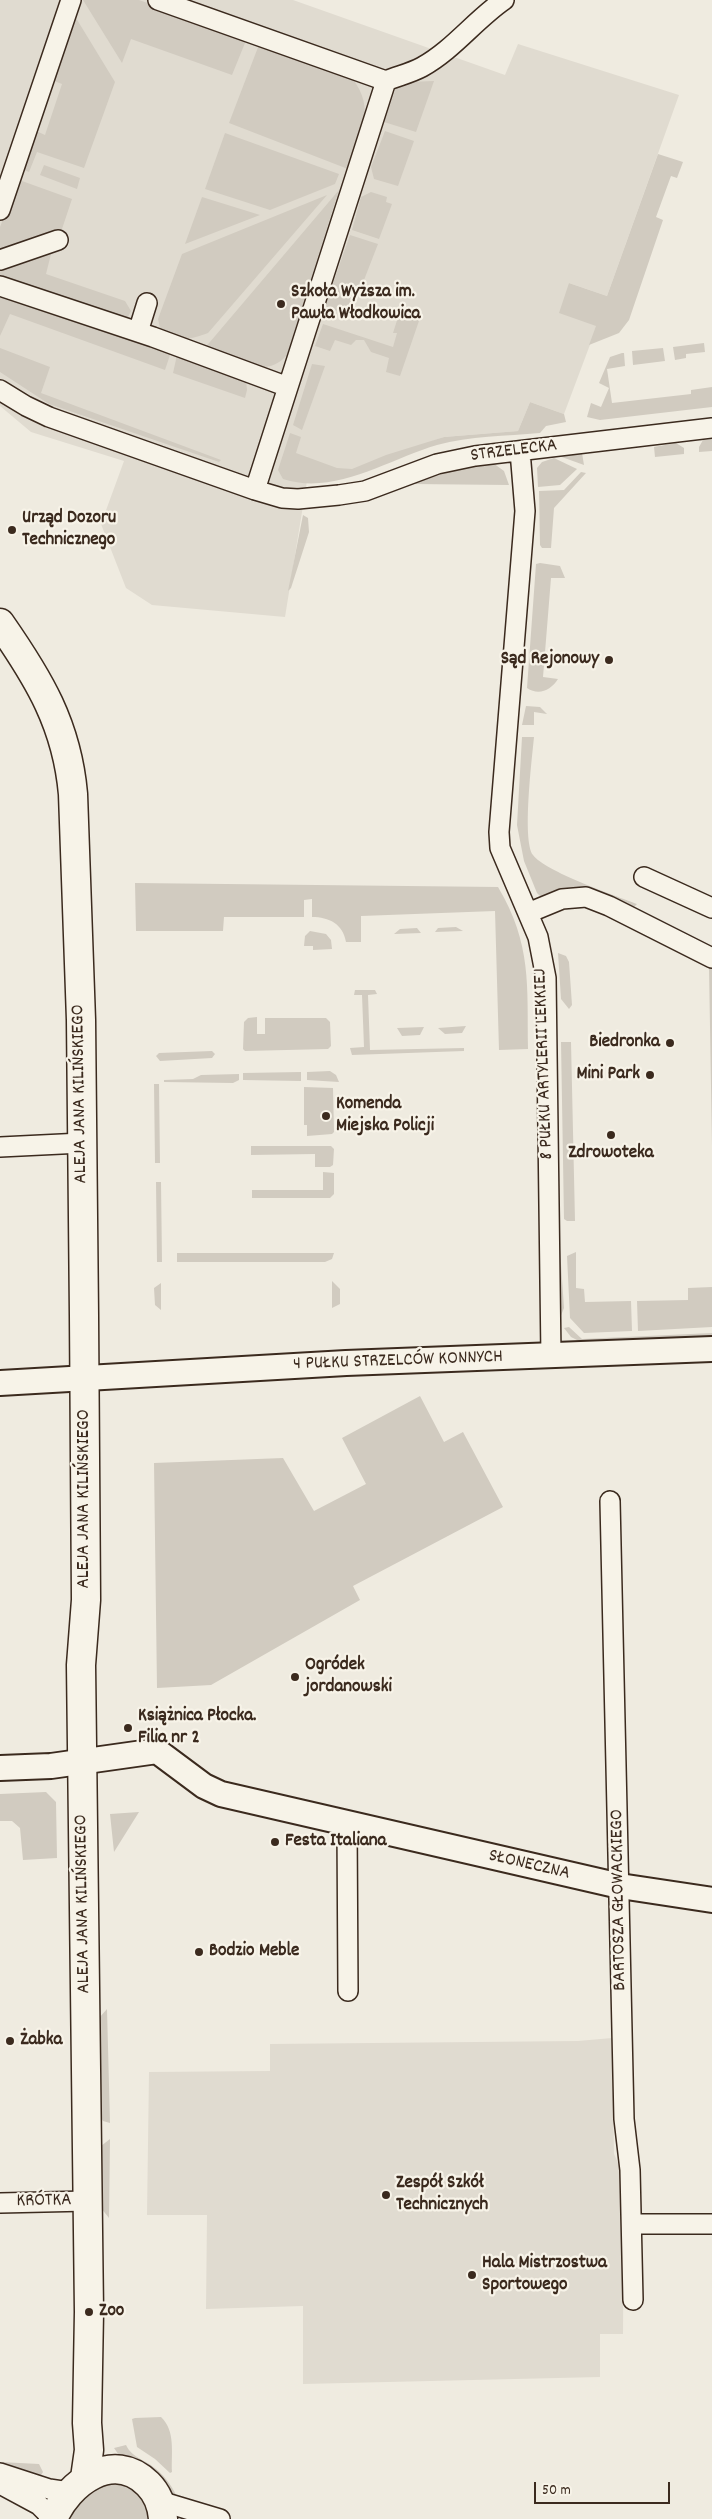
<!DOCTYPE html>
<html>
<head>
<meta charset="utf-8">
<style>
  body { margin:0 }
  #map { position:relative; width:712px; height:2519px; overflow:hidden; background:#efebe0; font-family:Dekko,sans-serif }
  canvas { display:block }
  .scale { position:absolute; left:534px; top:2482px; width:136px; height:22px; box-sizing:border-box; border:2px solid #3b2a1e; border-top:0; padding-left:6px; font-size:15px; line-height:18px; white-space:nowrap; color:#3b2a1e; -webkit-text-stroke:4px #f7f3e8; paint-order:stroke }
</style>
</head>
<body>
<div id="map">
<canvas width="712" height="2519"></canvas>
<div class="scale">50 m</div>
</div>
<script>
const ctx = document.querySelector('canvas').getContext('2d');
ctx.lineJoin = 'round';
function fill(path, color) { ctx.fillStyle = color; ctx.fill(path, 'evenodd'); }
function strokePath(path, color, width, dash) { ctx.strokeStyle = color; ctx.lineWidth = width; ctx.lineCap = dash ? 'butt' : 'round'; ctx.setLineDash(dash || []); ctx.stroke(path); }
function label(font, color, halo, rows, align = 'center') {
  ctx.font = font + ' Dekko,sans-serif'; ctx.lineWidth = 4.5; ctx.setLineDash([]); ctx.textBaseline = 'middle'; ctx.strokeStyle = halo; ctx.fillStyle = color; for (const [text, x, y, turn = 0] of rows) {
    ctx.save(); ctx.translate(x, y); ctx.rotate((+turn || 0) * Math.PI / 180); ctx.textAlign = isNaN(turn) ? turn : align; if (halo) ctx.strokeText(text, 0, 0); ctx.fillText(text, 0, 0); ctx.restore();
  }
}
const built = new Path2D(`
  M0 0H293L505 75 518 44 679 95 607 296 569 283 597 326 564 414 530 402 518 431 444 437 343 473 307 481 285 617 152 605 126 588 101 524 124 461 31 432 0 406Z
  M612 2038 614 2154 624 2176 623 2334H600V2377L303 2384V2306L206 2309 207 2215H147L149 2072 270 2071V2044L578 2041Z`);
const green = new Path2D(`
  M83 0H139L247 38 232 75 131 39 122 63Z
  M76 18 115 82 84 168 37 152 29 172 24 170 34 130 45 135 62 84 54 81Z
  M260 42 352 78C377 110 360 136 348 169L229 123Z
  M434 81 416 132 384 122 396 88 408 82Z
  M385 131 414 141 398 186 374 179 371 167Z
  M225 133 339 174 335 184 270 210 205 189Z
  M658 154 683 162 677 178 671 176 656 217 663 220 629 320 619 333 589 345 596 326 559 313 569 283 607 296Z
  M44 165 80 178 77 189 40 175Z
  M22 181 72 199 61 232 0 250V227L16 185Z
  M339 190 287 355C265 381 231 359 204 349Z
  M371 192 387 197 386 202 392 204 379 239 352 230 361 197Z
  M327 195 208 333C187 341 179 341 160 328L158 319 182 254Z
  M202 197 260 215 185 244Z
  M350 235 378 244 350 316 325 306Z
  M49 251 51 254 46 274 125 301 131 311 127 319 0 278V266Z
  M0 290 171 352 165 370 10 314 0 336Z
  M400 311 420 318 400 376 386 372 389 358 371 352 364 340H356L351 345 335 340 330 351 315 346 323 324 393 347 397 333H393Z
  M704 343 705 352 686 354V358L675 360 673 347Z
  M0 348 50 367 41 393 221 460 219 462 49 404 0 372Z
  M663 348 665 361 633 365 632 351Z
  M622 353H624L625 366 607 369 612 403 691 394V390L712 387V407L600 420 587 417 591 403 601 407 609 388 599 383 610 357Z
  M177 355 246 381 247 390 245 398 173 373Z
  M312 364 325 366 302 430 293 425Z
  M530 402 564 414 566 422 546 426 540 433C506 436 470 436 437 445 389 459 335 496 283 479L278 470 290 433 301 437 296 453 337 468 352 469 386 455 444 437 518 431Z
  M712 439V451L699 452V447L703 440Z
  M676 443 684 448V454L655 457 654 447Z
  M582 453 584 465 559 456Z
  M554 458 577 469 560 485 538 487 537 468 542 462Z
  M493 463 504 471 509 485 412 484 449 472Z
  M581 472 586 473 554 508 551 548H542L540 545 539 491 564 490Z
  M303 515 308 518 309 532 291 588 288 591Z
  M540 563 560 566 565 578H551L543 677 558 679C551 690 539 696 527 688L536 564Z
  M526 706 540 707 547 714 534 712V725H522Z
  M522 737H534C532 759 522 840 533 855 544 871 616 896 637 904L630 911 540 896 537 893 524 861 517 825Z
  M135 883 498 887C532 944 527 986 528 1049L499 1050 495 911 361 916V942H346C343 924 329 917 312 917V899L304 900V917H224L223 931H136Z
  M456 927 463 931 435 932 438 928Z
  M417 928 421 933 394 934 400 929Z
  M310 931 326 934 331 940 332 949 313 950V946H304L305 936Z
  M558 953 566 956 569 962 572 1005 569 1009 561 999Z
  M709 967 712 968V1146Z
  M355 990H375L377 994 368 995 370 1050 464 1048V1051L352 1055 350 1048 364 1047 362 995H354Z
  M257 1017V1034H265V1018H326L330 1022 331 1046 328 1049 245 1051 243 1049 244 1022 248 1018Z
  M466 1026 462 1033 445 1034 438 1028Z
  M424 1027 420 1035 402 1036 397 1028Z
  M557 1035V1045L560 1227 555 1038Z
  M561 1042H571L575 1221H567L564 1219Z
  M212 1051 215 1054 212 1058 160 1061 156 1056 159 1053Z
  M330 1071 336 1075 339 1082 307 1080V1072Z
  M301 1072V1081L243 1080V1073Z
  M239 1074V1080L233 1083 164 1082V1080L193 1079 201 1075Z
  M154 1084H159L160 1163H155Z
  M304 1087 333 1088 334 1132 332 1134 307 1136V1125H304Z
  M251 1146H331L334 1149 333 1165 330 1167H315V1154L251 1155Z
  M323 1172 334 1173V1194L330 1198H252V1190H323Z
  M156 1182H161L162 1262H157Z
  M560 1249 564 1308 560 1318 558 1253Z
  M576 1252V1288L584 1289 585 1302 631 1301 632 1331 584 1333 570 1318 567 1256Z
  M177 1253H334L332 1259 325 1262H177Z
  M332 1281 340 1289V1304L332 1308Z
  M161 1283V1310L155 1305 154 1288Z
  M712 1287V1327L638 1331 637 1301 688 1300V1288Z
  M569 1327 582 1339 712 1333V1339L583 1343 571 1337 564 1328Z
  M420 1396 444 1442 463 1432 503 1507 353 1586 360 1600 211 1685 157 1688 154 1463 283 1458 314 1511 366 1484 342 1438Z
  M46 1792 56 1802 57 1858 23 1860 20 1828 12 1821H0V1794Z
  M139 1812 114 1852 110 1814Z
  M107 2009 110 2123 103 2121 99 2114V2018Z
  M110 2139 109 2218 101 2208V2146Z
  M161 2417C176 2431 171 2454 172 2472L170 2473 155 2459 137 2447 132 2419 135 2418Z
  M126 2445C132 2458 146 2460 156 2469 167 2478 173 2488 179 2501L123 2461 114 2448Z
  M0 2462 39 2464 43 2472 40 2477Z
  M107 2483 131 2485 144 2499 150 2519H68L88 2492Z`);
const minor = new Path2D(`
  M158 0 386 81 255 490
  M386 81C398 76 411 73 422 67 453 50 475 20 504 0
  M0 210 71 0
  M0 260 58 240
  M0 286 153 337 288 387
  M138 332 147 303
  M0 390 26 406 49 417 255 490 282 498 298 499 339 495 365 491 437 464 475 456 712 428
  M520 451 525 511 499 832 500 848 538 937 546 978 551 1356
  M644 877 712 908
  M528 913 562 899 586 897 609 906 712 958
  M0 1147 82 1143
  M610 1501 624 2119 630 2170 633 2300
  M347 1824 348 1991
  M0 2203 88 2201
  M633 2224H712
  M0 2473 49 2489 69 2492
  M0 2484 39 2505 53 2519
  M160 2501 220 2519`);
const tertiary = new Path2D(`
  M0 1383 346 1363 712 1349
  M0 1768 51 1766 157 1751 204 1786 221 1794 620 1886 712 1900`);
const secondary = new Path2D(`
  M0 623C39 679 67 725 73 794L81 1020 84 1316 86 1600 81 1665 89 2312 87 2423 89 2450 85 2478
  M53 2519C68 2483 113 2449 148 2484 158 2494 162 2505 163 2519`);
const markers = [
  [281,304,5,"#3b2a1e"],
  [12,530,5,"#3b2a1e"],
  [609,660,5,"#3b2a1e"],
  [670,1043,5,"#3b2a1e"],
  [650,1075,5,"#3b2a1e"],
  [326,1116,5,"#3b2a1e"],
  [611,1135,5,"#3b2a1e"],
  [295,1677,5,"#3b2a1e"],
  [128,1728,5,"#3b2a1e"],
  [275,1842,5,"#3b2a1e"],
  [199,1952,5,"#3b2a1e"],
  [10,2041,5,"#3b2a1e"],
  [386,2195,5,"#3b2a1e"],
  [472,2275,5,"#3b2a1e"],
  [89,2312,5,"#3b2a1e"]
];
const poiNames = [
  ["Szkoła Wyższa im.",291,293],
  ["Pawła Włodkowica",291,315],
  ["Urząd Dozoru",22,519],
  ["Technicznego",22,541],
  ["Sąd Rejonowy",599,660,"right"],
  ["Biedronka",660,1043,"right"],
  ["Mini Park",640,1075,"right"],
  ["Komenda",336,1105],
  ["Miejska Policji",336,1127],
  ["Zdrowoteka",611,1154,"center"],
  ["Ogródek",305,1666],
  ["jordanowski",305,1688],
  ["Książnica Płocka.",138,1717],
  ["Filia nr 2",138,1739],
  ["Festa Italiana",285,1842],
  ["Bodzio Meble",209,1952],
  ["Żabka",20,2041],
  ["Zespół Szkół",396,2184],
  ["Technicznych",396,2206],
  ["Hala Mistrzostwa",482,2264],
  ["Sportowego",482,2286],
  ["Zoo",99,2312]
];
const streetNames = [
  ["STRZELECKA",514,452,-7],
  ["8 PUŁKU ARTYLERII LEKKIEJ",545,1064,-92],
  ["ALEJA JANA KILIŃSKIEGO",81,1094,-91],
  ["4 PUŁKU STRZELCÓW KONNYCH",398,1362,-2],
  ["ALEJA JANA KILIŃSKIEGO",85,1499,-90],
  ["SŁONECZNA",529,1866,13],
  ["BARTOSZA GŁOWACKIEGO",620,1900,-91],
  ["ALEJA JANA KILIŃSKIEGO",84,1904,-91],
  ["KRÓTKA",44,2202,-1]
];
fill(built, '#e0dbd0');
fill(green, '#d1cbc0');
strokePath(minor, '#3b2a1e', 22);
strokePath(tertiary, '#3b2a1e', 28);
strokePath(secondary, '#3b2a1e', 31);
strokePath(minor, '#f7f3e8', 19);
strokePath(tertiary, '#f7f3e8', 24);
strokePath(secondary, '#f7f3e8', 28);
for (const [x, y, r, color] of markers) { const dot = new Path2D(); dot.arc(x, y, r, 0, 2 * Math.PI); ctx.fillStyle = color; ctx.fill(dot); strokePath(dot, '#f7f3e8', 2); }
label('bold 19px', '#3b2a1e', '#f7f3e8', poiNames, 'left');
label('19px', '#3b2a1e', '#f7f3e8', streetNames);
</script>
</body>
</html>
